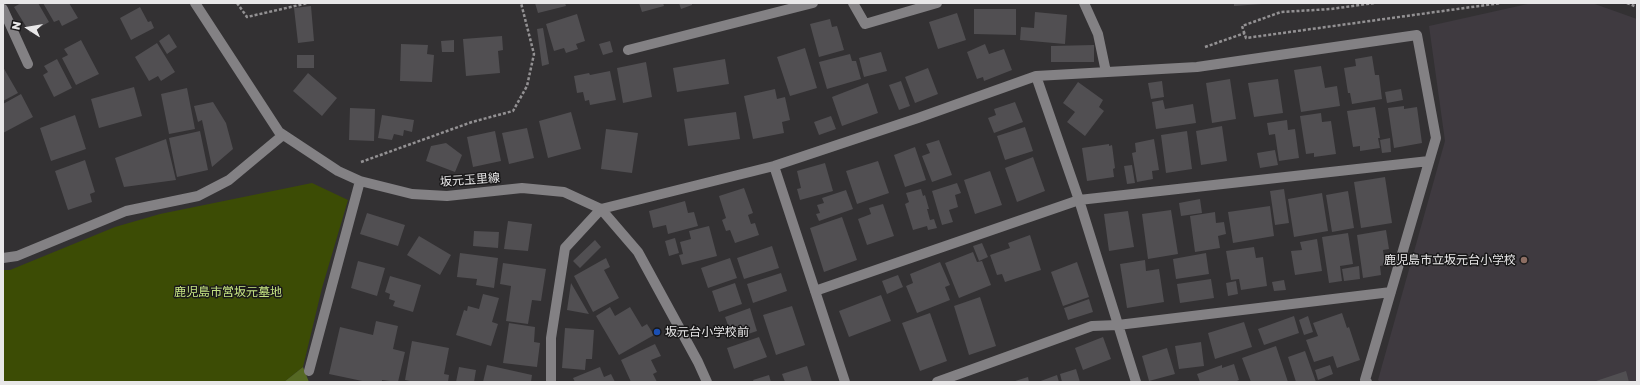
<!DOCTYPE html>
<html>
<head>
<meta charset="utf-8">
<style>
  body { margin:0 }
  #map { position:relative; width:1640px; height:385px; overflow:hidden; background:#333133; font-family:"Golos Text",sans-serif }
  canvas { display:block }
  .frame { position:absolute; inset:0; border:4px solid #e8e7e8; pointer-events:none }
  .north { position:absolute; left:8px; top:8px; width:40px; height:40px; -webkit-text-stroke:3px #1a191a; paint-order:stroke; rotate:282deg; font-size:11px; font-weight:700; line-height:16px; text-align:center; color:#e8e7e8 }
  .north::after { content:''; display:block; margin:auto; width:14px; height:18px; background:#e8e7e8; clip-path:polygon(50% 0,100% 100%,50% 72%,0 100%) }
</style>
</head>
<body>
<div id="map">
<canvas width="1640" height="385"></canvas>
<div class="frame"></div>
<div class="north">N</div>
</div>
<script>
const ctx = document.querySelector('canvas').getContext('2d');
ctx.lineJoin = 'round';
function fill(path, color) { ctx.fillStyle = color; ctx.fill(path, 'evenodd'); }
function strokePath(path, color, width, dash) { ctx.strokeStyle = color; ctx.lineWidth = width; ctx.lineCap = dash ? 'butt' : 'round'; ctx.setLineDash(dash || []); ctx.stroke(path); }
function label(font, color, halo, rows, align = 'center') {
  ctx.font = font + ' "Golos Text","Noto Sans JP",sans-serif'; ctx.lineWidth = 3; ctx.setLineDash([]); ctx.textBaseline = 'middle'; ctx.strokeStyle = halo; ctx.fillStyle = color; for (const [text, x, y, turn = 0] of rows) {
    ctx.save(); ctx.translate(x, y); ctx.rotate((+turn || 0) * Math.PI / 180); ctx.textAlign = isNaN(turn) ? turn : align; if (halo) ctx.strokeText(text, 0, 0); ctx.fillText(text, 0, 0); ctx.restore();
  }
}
const built = new Path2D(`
  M1532 3H1592L1637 19V382H1380L1378 380 1445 141 1429 26Z`);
const green = new Path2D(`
  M312 183 348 200 322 288 303 367 284 382H3V270H10L115 227 160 214Z`);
const forest = new Path2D(`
  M303 367 309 382H284Z`);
const building = new Path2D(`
  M21 3H38L49 22 30 33 14 7Z
  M43 3H69L78 18 62 26 59 20 54 22Z
  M535 3H565L566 6 538 13Z
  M639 3H663L664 6 642 12Z
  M679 3H692V5L681 9Z
  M1234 3H1262V4L1234 6Z
  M311 6 314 41 298 43 294 8Z
  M140 7 148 22 151 21 154 28 131 40 120 18Z
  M974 9H1016V35L974 34Z
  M1035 12 1067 15 1065 44 1020 40 1021 27 1034 28Z
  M957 13 966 40 938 49 929 22Z
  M577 14 585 41 576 44 578 49 566 53 564 48 554 51 546 24Z
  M830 19 832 27 837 26 844 50 819 57 810 24Z
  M543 28 549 64 542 66 537 29Z
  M169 34 177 47 167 54 159 41Z
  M502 36 503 50 498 51 500 73 466 76 463 39Z
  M81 40 99 74 76 85 62 58 68 55 64 49Z
  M454 40V52H442L441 41Z
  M610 41 613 52 603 55 599 44Z
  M157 43 175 72 161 81 158 76 149 81 135 57Z
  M401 44 428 45 427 54 434 55 432 82 400 81Z
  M985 44 989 54 1004 49 1012 70 984 81 983 77 977 79 967 52Z
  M1094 45V62H1051V46Z
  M805 48 817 88 790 96 777 57Z
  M881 52 887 71 864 77 859 58Z
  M850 54 852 61H856L861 79 827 89 819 62Z
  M297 55H314V68H297Z
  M1372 56 1375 75H1379L1382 99 1352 104 1350 93H1348L1344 68 1356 66 1355 59Z
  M57 59 72 88 54 97 43 75 48 72 44 66Z
  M725 59 729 84 677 92 673 68Z
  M646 62 652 97 623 103 617 68Z
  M1321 66 1325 88 1337 86 1340 106 1301 112 1294 70Z
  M3 67 18 93 3 101Z
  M928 68 938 94 915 103 905 77Z
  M610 71 616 100 590 105 589 100 585 101 583 92 577 93 574 76 589 73 590 75Z
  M308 73 337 98 322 116 293 91Z
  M1230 79 1236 119 1212 123 1206 83Z
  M1278 79 1283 113 1254 117 1248 83Z
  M901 81 910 106 899 110 889 85Z
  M1162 81 1164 97 1151 99 1148 83Z
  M1078 82 1103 100 1099 107 1104 111 1085 136 1067 122 1075 112 1063 103Z
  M868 83 878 113 842 126 832 97Z
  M134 87 142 116 99 128 91 99Z
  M187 88 195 129 169 134 161 94Z
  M775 89 777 99 785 97 790 120 782 122 784 133 753 139 744 96Z
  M1401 89 1403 100 1387 103 1385 92Z
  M21 94 33 117 3 133V104Z
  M1163 100 1165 109 1193 104 1196 123 1156 129 1152 102Z
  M213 102 226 123 233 149 212 167 202 120 198 122 194 106Z
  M1015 102 1023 122 994 133 988 118 996 115 994 109Z
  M1404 106V109L1417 107 1422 143 1394 148 1388 108Z
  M1375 107 1380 138H1378L1380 148 1360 151V146L1353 147 1347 111Z
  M350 108 375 109 374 141 349 140Z
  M571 112 581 149 548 158 539 121Z
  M736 112 740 139 688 146 684 119Z
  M1321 113 1322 122 1331 121 1336 154 1314 157V153L1306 154 1300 116Z
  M75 115 86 149 51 161 40 128Z
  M382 115 414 120 412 132 404 130 403 136 394 134 392 140 378 138Z
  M831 116 836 129 819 135 814 122Z
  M1287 120 1288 130 1295 129 1299 158 1279 161 1275 134 1269 135 1267 123Z
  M1222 126 1227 161 1201 165 1196 131Z
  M1025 127 1033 151 1005 160 997 136Z
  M527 128 534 158 509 164 502 133Z
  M606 129 638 133 632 173 601 169Z
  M200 131 208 170 177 177 169 138Z
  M495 131 501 161 473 167 467 137Z
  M1187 131 1192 169 1166 173 1161 135Z
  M1390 138 1391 152 1382 153 1380 140Z
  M166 139 176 180 124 187 115 158Z
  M1154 139 1159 170 1152 171 1153 179 1137 182 1132 153 1136 152 1135 143Z
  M939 140 952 175 932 182 922 156 930 153 926 144Z
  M446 143 462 155 455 172 426 161 431 146Z
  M1109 144V146L1112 145 1115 168 1113 169 1114 177 1087 181 1082 148Z
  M915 147 926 180 905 187 894 155Z
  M1275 150 1278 165 1260 168 1257 153Z
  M1033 157 1045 191 1017 202 1005 168Z
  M85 160 95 192 90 194 92 202 68 210 55 171Z
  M878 161 889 193 857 204 846 171Z
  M825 163 833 191 800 200 797 189 801 188 797 171Z
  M1132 165 1135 183 1127 184 1124 166Z
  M990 171 1002 205 975 214 964 180Z
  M1385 177 1392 223 1361 228 1354 182Z
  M957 183 961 193 955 195 958 207 949 210 953 222 942 225 932 191Z
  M744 188 753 213 748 215 751 224 755 223 759 235 735 243 730 230 726 231 722 220 726 218 719 196Z
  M921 189 923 196 925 195 929 209H927L930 220 934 219 937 228 928 230 927 226 913 230 905 204 909 202 906 193Z
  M1284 189 1289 223 1275 225 1270 191Z
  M846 190 853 209 819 221 816 214 820 213 817 205 824 203 822 198Z
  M1348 191 1354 228 1332 232 1326 195Z
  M1322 193 1328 231 1294 237 1288 199Z
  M1200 199 1202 213 1181 216 1179 203Z
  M685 201 688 213 694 212 698 226 668 234 666 225 653 228 649 211Z
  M883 204 894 236 867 245 858 219 871 214 869 208Z
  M1270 206 1274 236 1233 243 1228 212Z
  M1171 210 1178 254 1148 259 1142 214Z
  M1128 211 1134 247 1109 251 1104 214Z
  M1215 212 1216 223 1224 222 1226 234 1218 236 1220 248 1195 252 1190 216Z
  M367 213 405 225 398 246 360 234Z
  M842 217 857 260 824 272 810 228Z
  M508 221 532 224 528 251 504 249Z
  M709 226 717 256 682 265 679 255 683 254 680 242 691 239 689 231Z
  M1386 230 1389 249 1383 250 1385 265 1380 266 1381 275 1363 278 1357 235Z
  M474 231 499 232 498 248 473 246Z
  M1348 233 1353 264 1340 266 1342 281 1329 283 1322 237Z
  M1030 235 1041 270 1005 282 1002 274 997 275 990 255 1010 248 1008 243Z
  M419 236 451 255 440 275 407 255Z
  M675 238 679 253 669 256 665 241Z
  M1317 239 1322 271 1295 275 1291 251 1302 250 1300 242Z
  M595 240 601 247 580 268 573 261Z
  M982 243 988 257 979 261 973 246Z
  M772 246 779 268 744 279 737 258Z
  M1254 247 1256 258 1263 257 1267 286 1241 290 1239 279 1231 280 1226 251Z
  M973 252 977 262 982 261 991 285 959 298 945 263Z
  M460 253 498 258 494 288 476 285 477 279 457 277Z
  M1206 253 1209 274 1176 279 1173 259Z
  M606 258 610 267 604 270 619 298 593 312 574 276Z
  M730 258 737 278 708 288 701 268Z
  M1145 260 1146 271 1159 269 1164 302 1127 308 1120 264Z
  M358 261 385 268 377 296 351 288Z
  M940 262 950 285 945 287 950 300 917 313 906 286 913 283 910 274Z
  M1077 262 1089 297 1063 306 1051 272Z
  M503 263 546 269 541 301 532 300 528 324 506 321 511 286 500 284Z
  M1359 266 1360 279 1344 281 1342 269Z
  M781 273 787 291 753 303 747 284Z
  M898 275 903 287 887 294 882 281Z
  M390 276 421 285 413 312 393 306 395 301 389 299 390 294 385 292Z
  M1211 279 1214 298 1180 303 1177 284Z
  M1284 280 1286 290 1274 291 1272 282Z
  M1236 281 1238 294 1228 296 1226 283Z
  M571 283 589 314 567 310Z
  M735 283 742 304 719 312 712 291Z
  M483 294 499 298 492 322 498 324 491 346 456 335 464 310 467 311 468 306 479 309Z
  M881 295 891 321 849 337 839 311Z
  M980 297 996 346 969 355 954 306Z
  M1089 299 1093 312 1068 320 1064 308Z
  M792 306 805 345 776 355 763 315Z
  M610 307 615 316 630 307 642 327 647 324 654 335 619 355 596 316Z
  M750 308 757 331 733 339 725 317Z
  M930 313 947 361 920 371 902 323Z
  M1342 313 1347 328 1349 327 1360 360 1337 368 1333 356 1314 362 1306 340 1318 336 1313 323Z
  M1294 316 1299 333 1264 345 1258 329Z
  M1308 316 1313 332 1304 335 1299 320Z
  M376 321 398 326 393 349 405 352 398 382 382 380V382H367L329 374 340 327 373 335Z
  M1244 322 1252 347 1215 359 1208 333Z
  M509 323 535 327 534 342 540 343 537 367 503 363Z
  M565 328 594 330 592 359H586L585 370 562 368Z
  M759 337 767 357 734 369 727 348Z
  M1103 337 1111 359 1083 370 1075 348Z
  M412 341 449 348 444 374 449 375 448 382H415L405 380Z
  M1201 342 1204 366 1179 369 1175 346Z
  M655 344 661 356 651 360 657 372 653 374 657 382H631L621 360Z
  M1276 346 1288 382H1251L1242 358Z
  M1167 348 1175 374 1149 381 1142 356Z
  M1305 351 1316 382H1296L1288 357Z
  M1234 364 1239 380 1235 382H1200L1197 374 1222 365V368Z
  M487 365 532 375 531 382H483Z
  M1330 365 1333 374 1318 380 1315 370Z
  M807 366 812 382H785L782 374Z
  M459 367 476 370 474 382H456Z
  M600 367 604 377 611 374 615 382H575L573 378Z
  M1076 369 1080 382H1062L1060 374Z
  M1626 371 1629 382H1593Z
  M769 375 771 382H754L753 380Z
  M1057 375 1059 382H1038Z
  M1028 377 1029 382H1012Z`);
const path = new Path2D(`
  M237 3 247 17 308 3
  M1374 3 1331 9 1281 12 1242 26 1246 38 1501 3
  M1627 3 1637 7
  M1205 47 1245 33
  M361 162 472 122 513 111 527 86 534 54 521 3`);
const minor = new Path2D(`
  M195 3 279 132 338 171 360 181 412 194 447 196 522 188 564 192 601 209 638 252 698 362 707 382
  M853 3 865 24 937 3
  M1084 3 1098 34 1106 72
  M3 9 28 64
  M628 50 813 3
  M1036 76 1079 200 1136 382
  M774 166 845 382
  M3 258 17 256 126 211 198 196 229 180 283 135
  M815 291 1079 200 1429 161
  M309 371 360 181
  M551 382V338L565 248 601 209 774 166 918 118 1036 76 1197 67 1417 35 1436 138 1365 380 1367 382
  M937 382 1092 326 1118 325 1391 292`);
const markers = [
  [1524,260,4,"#8d6e63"],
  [657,332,4,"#1a4fb4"]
];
const streetNames = [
  ["坂元玉里線",470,180,-4]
];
const poiNames = [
  ["鹿児島市立坂元台小学校",1516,260],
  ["坂元台小学校前",665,332,"left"]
];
const parkNames = [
  ["鹿児島市営坂元墓地",228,292]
];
fill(built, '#3f3a40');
fill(green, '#3c4c05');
fill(forest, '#556823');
fill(building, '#514f52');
strokePath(path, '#939193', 2.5, [3, 2]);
strokePath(minor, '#838184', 10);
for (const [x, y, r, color] of markers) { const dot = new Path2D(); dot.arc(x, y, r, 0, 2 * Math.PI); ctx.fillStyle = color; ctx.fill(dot); strokePath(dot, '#1a191a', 1.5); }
label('12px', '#e8e7e8', '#1a191a', streetNames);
label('12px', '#e8e7e8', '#1a191a', poiNames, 'right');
label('12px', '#c4e282', '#1a191a', parkNames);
</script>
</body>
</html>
